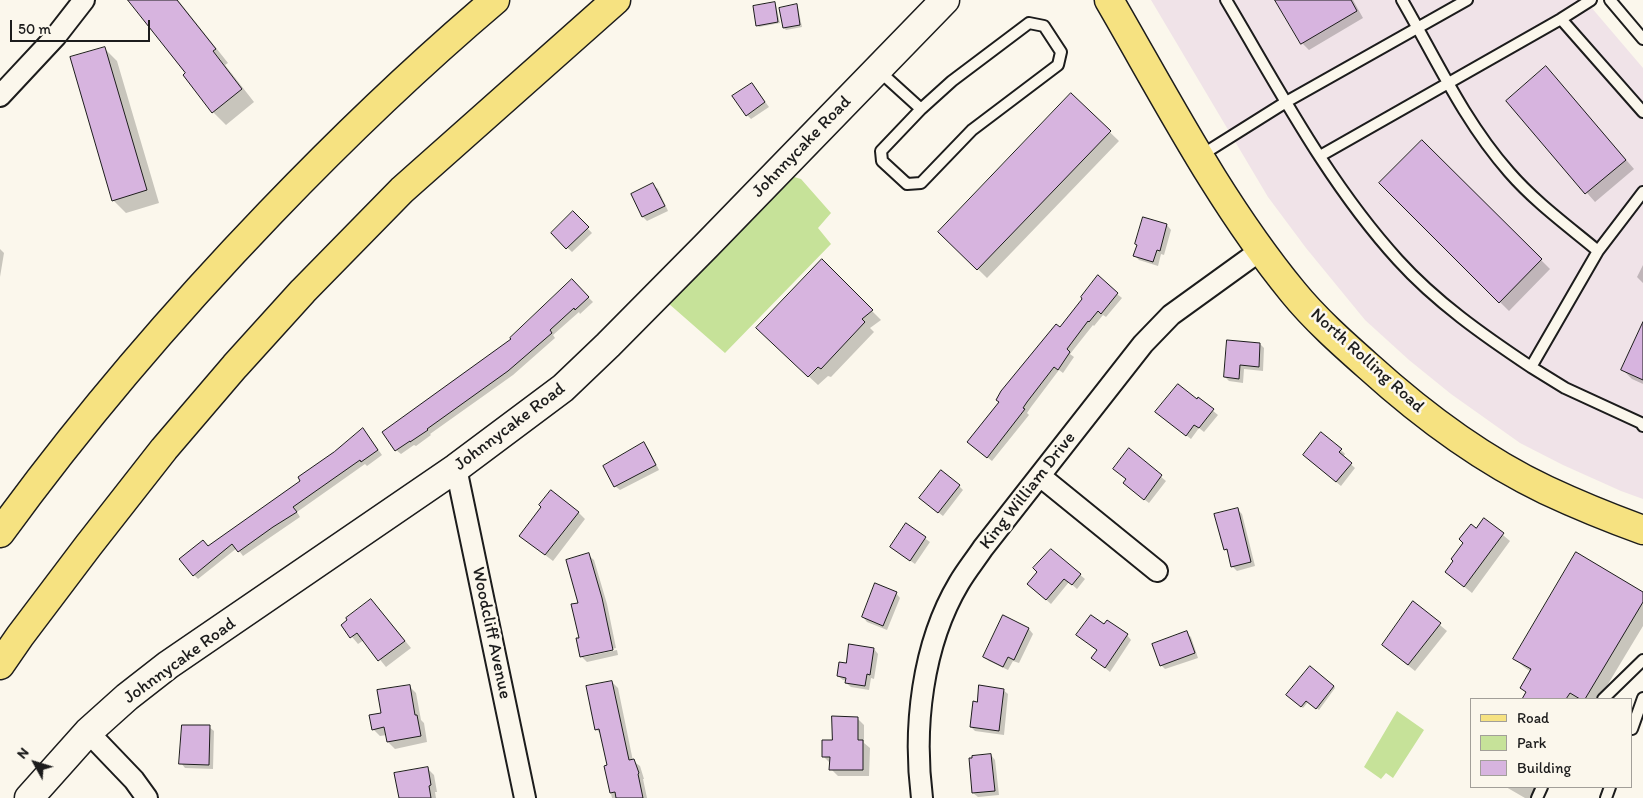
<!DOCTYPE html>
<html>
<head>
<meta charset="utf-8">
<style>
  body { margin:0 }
  #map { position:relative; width:1643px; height:798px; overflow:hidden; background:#fbf7ec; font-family:Itim,sans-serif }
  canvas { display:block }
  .legend { position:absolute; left:1470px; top:698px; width:162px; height:90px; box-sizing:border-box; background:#fbf7ec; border:1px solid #a29f99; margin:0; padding:6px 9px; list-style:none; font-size:15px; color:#1c1c1c }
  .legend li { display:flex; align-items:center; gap:10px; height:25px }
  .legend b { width:25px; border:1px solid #a29f99 }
  .north { position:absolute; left:10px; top:738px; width:50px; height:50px; -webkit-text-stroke:4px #fbf7ec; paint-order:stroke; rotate:309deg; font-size:14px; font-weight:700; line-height:20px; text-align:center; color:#1c1c1c }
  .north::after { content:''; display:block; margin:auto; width:18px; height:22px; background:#1c1c1c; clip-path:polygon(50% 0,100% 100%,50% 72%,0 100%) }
  .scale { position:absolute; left:10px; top:20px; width:140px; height:22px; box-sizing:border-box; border:2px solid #1c1c1c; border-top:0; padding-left:6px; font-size:15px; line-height:18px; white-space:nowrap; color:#1c1c1c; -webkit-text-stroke:4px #fbf7ec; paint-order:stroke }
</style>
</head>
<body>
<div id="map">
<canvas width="1643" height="798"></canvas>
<ul class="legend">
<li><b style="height:6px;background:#f6e281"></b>Road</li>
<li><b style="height:14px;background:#c6e299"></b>Park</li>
<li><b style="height:14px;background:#d7b4df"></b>Building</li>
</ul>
<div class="north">N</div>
<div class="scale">50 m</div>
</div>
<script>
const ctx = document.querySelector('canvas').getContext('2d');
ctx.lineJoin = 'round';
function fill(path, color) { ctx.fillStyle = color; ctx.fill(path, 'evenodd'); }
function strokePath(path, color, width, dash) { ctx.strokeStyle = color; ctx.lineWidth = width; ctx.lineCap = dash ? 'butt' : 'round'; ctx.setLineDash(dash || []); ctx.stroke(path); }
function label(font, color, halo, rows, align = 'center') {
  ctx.font = font + ' Itim,sans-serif'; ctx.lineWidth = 5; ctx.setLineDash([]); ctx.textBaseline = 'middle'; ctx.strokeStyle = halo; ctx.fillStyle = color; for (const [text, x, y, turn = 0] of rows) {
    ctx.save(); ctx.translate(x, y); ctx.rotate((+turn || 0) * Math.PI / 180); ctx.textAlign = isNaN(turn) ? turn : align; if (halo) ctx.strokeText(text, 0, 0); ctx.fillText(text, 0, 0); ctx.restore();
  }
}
const built = new Path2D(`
  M1151 0H1585L1643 68V499L1621 491 1563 465 1520 443 1451 394 1409 360 1365 320 1306 248 1268 197Z`);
const green = new Path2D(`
  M791 176 801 179 831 213 818 228 831 244 725 353 668 303Z
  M1397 711 1424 730 1393 778 1386 773 1381 779 1364 767Z`);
const shadow = new Path2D(`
  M130 0H178L228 63 225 65 254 102 226 125 213 112 185 75 187 73Z
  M1277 0H1353L1363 18 1309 50 1302 43Z
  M774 3 776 5 780 23 759 27 757 25Z
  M797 6 798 8 802 27 786 30 784 28 781 9Z
  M104 48 117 61 159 203 126 213 113 200Z
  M1555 77 1634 169 1595 202 1507 101Z
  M752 84 769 107 751 119 747 115Z
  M1071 95 1119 141 987 278 940 232Z
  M1422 141 1550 269 1509 311 1380 183Z
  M653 185 658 189 668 211 647 221 643 217Z
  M573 213 592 233 572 252 552 233Z
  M1144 219 1167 225 1171 230 1164 255 1161 254 1158 266 1139 260 1135 256Z
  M0 249 4 253 0 277Z
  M822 261 881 320 870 328 874 332 831 377 828 376 818 385 766 337Z
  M1643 265V283L1637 277Z
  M572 281 593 302 580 314 579 312 553 335 555 338 513 375 430 434 431 435 416 446 414 445 401 454 396 450Z
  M1117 294 1122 298 1106 317 1103 315 1094 326 1093 325 1070 354 1074 357 1063 373 1059 370 1031 407 1027 413 1029 415 992 461 974 447 1060 329Z
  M1643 325V384L1632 379 1623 370Z
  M1260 344 1264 348 1263 371 1244 369 1243 383 1229 381 1225 377Z
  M1197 401H1201L1218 415 1204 432 1199 428 1191 439 1161 416Z
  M367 434 382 455 367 466 365 464 297 512 300 517 243 556 237 548 198 579 194 575 208 547Z
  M644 444 648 448 659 470 620 490 615 486Z
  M1129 450 1166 481 1149 503 1129 488 1127 480Z
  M1341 450 1345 454 1343 457 1355 468 1341 486 1309 460Z
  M959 486 963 490 943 516 925 502Z
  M543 507 578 512 585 519 553 561 528 542Z
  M1237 509 1242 514 1255 566 1237 571 1232 566 1229 553 1225 549Z
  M1484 519 1510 541 1472 593 1446 572Z
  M906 525 930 542 915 564 891 547Z
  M1051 550 1085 579 1077 589 1069 582 1051 604 1033 588 1039 572Z
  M588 555 594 560 607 604 616 648 584 655V657L617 650 618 655 587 662 581 656 580 639Z
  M896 593 900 598 887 630 867 622 863 617Z
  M1643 594V626L1599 699H1524L1527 693 1522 688 1531 672 1524 667 1515 658Z
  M1414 603 1447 631 1415 671 1383 645Z
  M378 608 411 648 386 667 364 640 358 644 342 625Z
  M1003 616 1029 629 1033 634 1019 663 1013 661 1008 670 989 661 984 657Z
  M1104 626 1127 635 1131 640 1110 672 1093 658 1098 651 1078 635Z
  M1186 633 1191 637 1198 658 1165 669 1161 665Z
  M874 649 878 654 874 679 871 678 869 690 851 687 846 683 847 681 843 680 838 676 847 664Z
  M612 682 618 688 633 761 640 766 644 779H643L647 798H612L605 767 609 766 602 735 596 729Z
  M409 686 416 693 421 720 424 723 427 742 395 749 388 742 387 735 380 736 373 729 382 714Z
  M1334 686 1335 688 1319 710 1308 702 1303 708 1289 697Z
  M1003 690 1008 694 1004 735 975 731 971 727 978 704Z
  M857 718 864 725V743L870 748 869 776H838L831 769V764L823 756 834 742Z
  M209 727 214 731 213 769 185 768 181 763Z
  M991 755 995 760 999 795 978 797 973 793Z
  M427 768 434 775 437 792H435L436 798H401Z
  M1506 787H1541L1534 798H1525Z`);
const building = new Path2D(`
  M128 0H177L216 49 213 51 242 89 212 113 183 75 185 73Z
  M1275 0H1351L1357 11 1301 44Z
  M775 2 778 22 756 26 753 6Z
  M797 4 800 25 783 28 779 8Z
  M105 47 147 190 112 201 70 57Z
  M1546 66 1626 160 1585 194 1506 101Z
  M752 83 765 102 746 116 732 96Z
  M1071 93 1111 131 977 270 938 232Z
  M1422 140 1542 259 1499 303 1379 183Z
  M653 183 665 206 642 217 631 194Z
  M573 211 589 227 566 249 551 233Z
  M1143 217 1167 224 1160 251 1157 250 1153 262 1133 256 1137 245 1135 244Z
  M822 259 873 310 862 319 865 322 821 369 818 367 808 377 756 328Z
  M1098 275 1118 293 1101 314 1098 311 1089 322 1088 321 1067 349 1070 352 1058 370 1054 367 1027 402 1023 408 1025 409 987 458 967 442 999 402 996 400 1001 391 1056 324 1060 327 1082 299 1081 297Z
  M572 279 589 297 575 310 574 308 550 330 552 333 508 371 427 429 428 430 410 442V441L395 451 382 432 511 339 510 338Z
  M1643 322V380L1621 370Z
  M1227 340 1260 343 1259 367 1240 365 1239 379 1224 377Z
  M1178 384 1197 399 1198 397 1214 409 1199 428 1194 425 1186 436 1155 412Z
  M363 428 378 450 361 462 360 460 293 507 297 512 273 527 238 552 232 544 193 576 179 559 203 540 208 546 300 481 298 477 334 452Z
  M1321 432 1342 449 1339 452 1352 463 1336 482 1303 455Z
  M644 442 656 465 614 487 603 466Z
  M1129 448 1162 475 1144 500 1123 483 1126 479 1113 469Z
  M941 470 960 485 938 513 919 498Z
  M551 490 579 512 545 555 519 536 541 507 539 505Z
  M1238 508 1251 562 1231 567 1227 549 1224 550 1214 514Z
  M1484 518 1504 533 1464 587 1445 572 1453 561 1451 559 1463 543 1459 539 1471 524 1476 528Z
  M906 523 926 537 910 561 890 547Z
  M1051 549 1081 574 1072 585 1064 579 1046 600 1027 584 1037 572 1033 568Z
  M1576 552 1643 592V602L1585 699H1580L1570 693 1566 699H1522L1526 692 1520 688 1531 669 1513 659Z
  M589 553 602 598 613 650 580 657 576 638H579L571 604 578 603 566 560Z
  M875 583 897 592 883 626 862 617Z
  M371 599 405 641 378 661 357 633 350 638 341 625 347 620 346 618Z
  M1413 601 1441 623 1408 665 1382 645Z
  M1003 615 1029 628 1014 660 1008 657 1003 667 983 657Z
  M1091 615 1104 624 1107 620 1128 634 1105 668 1091 658 1097 650 1076 635Z
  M1187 631 1195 653 1160 666 1152 644Z
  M849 644 874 648 870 675 867 674 865 686 845 683 846 678 837 676 839 662 846 663Z
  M1310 666 1334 686 1316 709 1306 701 1301 707 1286 695Z
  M612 681 629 760 634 759 639 773 638 774 643 798H616L615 792 610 793 604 766 607 765 599 729 595 730 586 686Z
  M410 685 415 715H417L421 736 387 742 384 727 372 730 369 715 381 713 377 690Z
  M979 685 1004 689 999 731 970 727 973 701 977 702Z
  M832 716 858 717V740H863V770H829L830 757H822V740H832Z
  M182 725H210L209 765 179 764Z
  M991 754 995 791 972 793 969 758H972V756Z
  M428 767 431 785 429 786 431 798H399L394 773Z`);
const lane = new Path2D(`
  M1226 0C1279 89 1328 183 1398 260 1436 302 1483 335 1531 367L1598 251 1643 192
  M1402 0C1436 59 1464 121 1509 172 1535 202 1568 226 1598 251
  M1610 0 1643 39
  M1561 19 1643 112
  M878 70 921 109 881 151 882 161 907 184 921 183 972 130 1058 65 1061 52 1044 26 1029 23 952 81 921 109
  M1200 156 1286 102 1467 0
  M1320 156 1561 19 1591 0
  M1531 367 1565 388 1641 423 1643 426
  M1603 699 1643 660
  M1632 729 1643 698
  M1537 798 1542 787
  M1606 798 1610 787`);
const street = new Path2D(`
  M0 96 56 36 84 0
  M456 468 525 798
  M1040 476 1157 571
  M88 732 134 780 147 798
  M922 798C913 728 922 645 959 583 966 571 975 560 983 548L1143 344 1171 315 1261 250`);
const secondary = new Path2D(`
  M29 798 88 732 127 697 168 665 456 468 563 388 608 345 707 245 945 0`);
const primary = new Path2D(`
  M1109 0C1167 100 1220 203 1293 292 1315 319 1342 343 1368 366 1421 414 1481 459 1546 490 1578 505 1610 518 1643 530`);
const highway = new Path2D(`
  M0 533C82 420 173 314 270 213 342 138 416 67 495 0
  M0 665 20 636 88 546 164 449 235 366 303 291 402 190 616 0`);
const streetNames = [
  ["Johnnycake Road",802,147,-46],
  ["North Rolling Road",1367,361,42],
  ["Johnnycake Road",510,427,-37],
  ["King William Drive",1028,491,-52],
  ["Woodcliff Avenue",491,633,78],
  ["Johnnycake Road",180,661,-36]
];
fill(built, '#f0e3e8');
fill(green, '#c6e299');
fill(shadow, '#0003');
fill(building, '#d7b4df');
strokePath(building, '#1c1c1c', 1);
strokePath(lane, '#1c1c1c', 14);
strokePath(street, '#1c1c1c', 24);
strokePath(secondary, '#1c1c1c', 31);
strokePath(primary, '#1c1c1c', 31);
strokePath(highway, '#1c1c1c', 31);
strokePath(lane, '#fbf7ec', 10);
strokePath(street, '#fbf7ec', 20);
strokePath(secondary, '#fbf7ec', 28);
strokePath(primary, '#f6e281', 28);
strokePath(highway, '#f6e281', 28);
label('18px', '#1c1c1c', '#fbf7ec', streetNames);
</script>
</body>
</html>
